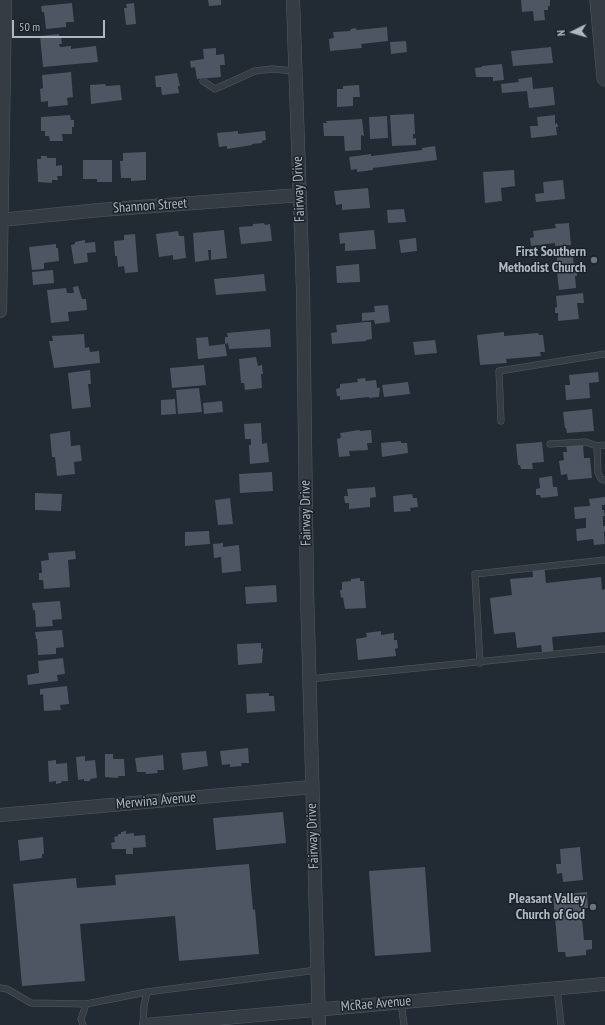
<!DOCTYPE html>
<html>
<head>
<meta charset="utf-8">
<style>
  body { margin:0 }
  #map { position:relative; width:605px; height:1025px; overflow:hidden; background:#222a33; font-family:"PT Sans Narrow",sans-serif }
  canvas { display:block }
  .north { position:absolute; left:553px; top:12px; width:40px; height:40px; -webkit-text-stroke:3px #1a2129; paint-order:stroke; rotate:265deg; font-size:11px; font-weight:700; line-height:16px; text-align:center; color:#afb7c1 }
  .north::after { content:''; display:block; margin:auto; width:14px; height:18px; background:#afb7c1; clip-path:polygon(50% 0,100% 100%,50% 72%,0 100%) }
  .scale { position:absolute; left:12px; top:20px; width:93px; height:18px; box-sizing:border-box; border:2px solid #afb7c1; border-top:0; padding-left:5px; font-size:12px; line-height:14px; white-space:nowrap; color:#afb7c1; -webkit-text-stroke:3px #1a2129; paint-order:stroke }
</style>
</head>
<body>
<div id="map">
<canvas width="605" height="1025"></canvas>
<div class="north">N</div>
<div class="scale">50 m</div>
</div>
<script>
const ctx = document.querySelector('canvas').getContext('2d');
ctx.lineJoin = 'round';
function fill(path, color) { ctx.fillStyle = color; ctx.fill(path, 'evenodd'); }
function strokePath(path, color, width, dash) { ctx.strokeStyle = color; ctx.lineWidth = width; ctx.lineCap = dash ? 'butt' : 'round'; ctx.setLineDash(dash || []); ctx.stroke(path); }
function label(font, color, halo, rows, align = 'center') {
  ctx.font = font + ' "PT Sans Narrow",sans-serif'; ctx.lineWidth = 3; ctx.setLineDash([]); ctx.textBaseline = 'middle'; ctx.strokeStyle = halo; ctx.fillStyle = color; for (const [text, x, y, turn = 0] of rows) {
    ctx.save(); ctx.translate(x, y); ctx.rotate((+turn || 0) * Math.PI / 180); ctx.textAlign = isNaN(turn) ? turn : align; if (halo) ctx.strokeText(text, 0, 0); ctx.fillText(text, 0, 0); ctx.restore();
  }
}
const building = new Path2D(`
  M208 0H221V5L209 6Z
  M521 0H550V6H548V10H544L545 20 534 21 533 11 522 12Z
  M72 3 74 22H66V27L46 29 44 12H42L41 6Z
  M134 3 136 24 126 25 124 8H127L126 4Z
  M387 27 388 41 361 44 362 48 330 51 329 39 334 38 333 32 350 31 351 29 355 28 357 30Z
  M59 34V36H61L62 44H59L60 47 71 46V49L96 46 98 62 43 67 40 36Z
  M406 41 407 52 391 54 390 42Z
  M551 47 553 63 513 66 511 51Z
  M216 48V55L224 54 225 65H220L221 77 197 79 195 67 191 68 190 61 204 59 203 49Z
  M502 64 504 80 493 81V77H476L475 68 482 67V66Z
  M71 72 73 97 67 98 68 105 48 107V101L41 102 40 89 43 88 42 75Z
  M177 73 180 86H178L179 93 162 95 161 87H156L155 76Z
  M532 77 533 89 553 87 555 105 529 108 527 91 502 93 501 84 519 82 518 79Z
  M105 84 106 86 120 85 122 100 91 104 90 85Z
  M359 85 360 97H353V106L337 107V89H343V86Z
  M414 114 415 134H413V139L416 138V145L392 146 390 115Z
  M70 115 71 120H74V127H72V134H62L63 141H50L49 136H45V131H41V117Z
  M555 115V124L557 123 558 127H556L557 135 531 138 530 126H538L537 117Z
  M387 116 388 138 370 139 369 117Z
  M362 119 364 136 361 135V150L345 151 344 136H324L323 123H327L326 121Z
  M238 131V134L265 131 266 140 262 141V143L252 144V145L227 149V146L219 147 217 133Z
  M435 146 437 160 373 168V170L357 172V169L351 170 349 157 371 154V156L422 150V148Z
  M146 152V180L131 181V178H121L120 161H123V153Z
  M41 156H47V158H56V166L62 165V176H57L58 180H52V183L38 182 37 159H41Z
  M83 160H112V182H97V179H83Z
  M514 170 515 186 501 188 502 201 485 203 483 172Z
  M563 180 565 199 536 202 535 194 544 193 543 182Z
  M368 188 370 208 342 210V204L336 205 334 191Z
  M404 209 406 222 388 223 387 210Z
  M264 223 265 225 270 224 272 241 241 244 239 227 253 226V224Z
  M569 223 571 245 555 246V243L531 246 530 238 534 237 533 231 556 228 555 224Z
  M224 230 227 258 211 260V250H208L209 260 195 262 193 233Z
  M374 230 376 249 345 251V243L340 244 339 233Z
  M178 231 179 236H184L186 258 173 260V255L159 257 156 234Z
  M135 234 138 272 125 273 124 266 118 267 117 256H115L114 241 124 240V235Z
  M416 238 417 251 401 253 399 240Z
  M85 240V243L95 242 96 252 87 253 88 262 74 264 71 245 75 244V242Z
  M56 244V248H58L59 261 44 263V269L32 270 29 247Z
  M573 256 574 270H577V276H575L576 288 559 290 557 272H554V266H556V264L557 263V257Z
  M359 264 360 282 337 283 336 266Z
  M53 270 54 283 33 285 32 272Z
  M264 274 266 291 216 295 214 279Z
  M78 286 82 299H86L87 310 68 312 69 321 51 323 47 290 66 288 67 293H74L73 287Z
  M583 293 584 303H577L579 319 558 321V313H555V308L557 307 556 296Z
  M388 305 390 322 375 324 374 320 362 321V313L375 312 374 306Z
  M365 322H371L372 339 366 340V341L332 344 331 333 337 332 336 325Z
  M270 329 271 347 229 349 228 343 225 344V337H228L227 333Z
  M504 332V336L538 333 539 335H543L545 352H540L541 356 506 359 507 363 480 365 477 335Z
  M84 334 85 348 89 347 90 352 99 351 100 363 54 368 49 341H53L52 336Z
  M208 337 209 346 225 344 227 356 198 359 196 338Z
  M435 340 437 353 415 355 413 342Z
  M256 357 258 366 262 365 263 374H261L262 388 245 390 244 383H241L239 359Z
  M204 365 206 385 172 388 170 368Z
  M90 370 91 384H88L91 407 72 409 68 373Z
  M598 372 599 382 589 383 590 398 566 400 565 385H570L569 375Z
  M365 378 366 381 376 380 377 388H380L379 397 369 398V397L340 400V396H337L336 389 340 388V384L358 382 357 379Z
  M408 382 410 394 384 397 382 385Z
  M199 388 202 412 178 414 176 390Z
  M175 399 176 414 161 415V400Z
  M222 401 223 412 204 414 203 403Z
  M592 409 594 431 567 433 566 428H565L563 412Z
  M261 423 262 444 267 443 269 462 250 464 249 445H251V439H245L244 424Z
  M359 430 360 431 371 430 372 443H367L368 450 349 451 350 456 339 457 337 439 341 438 340 433Z
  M70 431 71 446 80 445 82 461 74 462 75 474 57 476 55 457H52L50 434Z
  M401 441V443H407L408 453 382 457 381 443Z
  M542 442 544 462 532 463 533 469H521L520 465H518L516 444Z
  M583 444 584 458H590L592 478 568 480 567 474 561 475 559 461 564 460 563 452H567L566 445Z
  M272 472 273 491 240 493 239 474Z
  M552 476 553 487H557L558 496 541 498 540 495H536V489L540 488 539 478Z
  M375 487 376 497 370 498V507L349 509V503H345L344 496H348L347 489Z
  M35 493 62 494 61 511 35 510Z
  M412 494 413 498H417L418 507 410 508 411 511 394 512 393 496Z
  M605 497V505H602V510H604L605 516H603V526H605V531L604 532 605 544 594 545 593 539 577 541 576 529 586 528V518L575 519 574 507 590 506 589 499Z
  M230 498 233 524 218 525 215 500Z
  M209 531 210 544 185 546V532Z
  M223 543V547L239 545 241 571 222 573 221 557 214 558 213 544Z
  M75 551 76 559 68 560 70 587 44 589 43 580H39V573H42L41 561 49 560 48 553Z
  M544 564 546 583 601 577 602 590 605 589V632L552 637 554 656 543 658 541 645 517 648 515 632 494 634 490 598 512 595 510 579 533 577 532 565Z
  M360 578V581H364L366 608 345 609 343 597 341 598 340 590H342V582L351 581V579Z
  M276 585 277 602 246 604 245 587Z
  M60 601 62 619 52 620 53 626 36 627 35 610H33L32 603Z
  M62 630 64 647 56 648V654L38 655 37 639H36L35 632Z
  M381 631V635L394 633V640H397L398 648 395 649 396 656 358 660 356 639 367 637 366 633Z
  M261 643V649L263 648 262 663 238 665 237 644Z
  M63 658 65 674 57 675 58 681 28 685 27 675 39 673 38 661Z
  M67 686 69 704 60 705 61 710 44 711 43 694 40 695V689Z
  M269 693V696H274L275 711 247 713 246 694Z
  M248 748 249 763H241L242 766 230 767V764L222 765 220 751Z
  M206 751 208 766 183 770 181 753Z
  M105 754H113V759H124L125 776H118V778L105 777Z
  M163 755 164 770H157L158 773 146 774V772H137L135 758Z
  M85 756V761L95 760 97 778 90 779V781H84V779L78 780 76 757Z
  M56 760V764L67 763 68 781H62L61 783 56 784V781L49 782 48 761Z
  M283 812 286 843 216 850 213 818Z
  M126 831V834L134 833V836L145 835 146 847 133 848V854H126V849H112L111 843 115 842 114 837 118 836V834H121V832Z
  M43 837 44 854H42V858L20 861 18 840Z
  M580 847 583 880 563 882 562 873 557 874 556 864H561L560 849Z
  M249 864 253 910 255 909 259 954 179 961 175 916 80 924 85 981 22 986 13 884 76 878 77 888 116 885 115 875Z
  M425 867 431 952 375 956 369 871Z
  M587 892 588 908H581L584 940H592V949L586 950V955L566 957 565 952H558L553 895Z`);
const service = new Path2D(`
  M203 81 215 89 255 71 272 69 295 71
  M501 421 499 371 605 354
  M550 444 586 442 597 446
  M605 445 597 446 598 473 601 479 605 480
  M480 663 475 574 605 560
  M309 679 605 649
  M0 988 7 989 31 1003 86 1004
  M557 989 561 1025
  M401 1002 404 1025
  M83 1025 81 1019 86 1004 147 992
  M143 1025 144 1006 147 992 317 970`);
const minor = new Path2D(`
  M293 0 303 290 307 591 319 1025
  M0 220 100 210 300 195
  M0 311 5 0
  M0 815 312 787
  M146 1025 605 984`);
const tertiary = new Path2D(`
  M598 0 605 78`);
const markers = [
  [594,260,4,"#6b7280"],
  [593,907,4,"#6b7280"]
];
const streetNames = [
  ["Fairway Drive",299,189,-92],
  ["Shannon Street",150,206,-4],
  ["Fairway Drive",306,513,-91],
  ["Merwina Avenue",156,801,-5],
  ["Fairway Drive",313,836,-92],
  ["McRae Avenue",376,1004,-5]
];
const poiNames = [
  ["First Southern",586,252],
  ["Methodist Church",586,268],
  ["Pleasant Valley",585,899],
  ["Church of God",585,915]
];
fill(building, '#4d5662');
strokePath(service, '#525a62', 7);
strokePath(minor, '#525a62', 14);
strokePath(tertiary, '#525a62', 17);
strokePath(service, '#353c44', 6);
strokePath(minor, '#353c44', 13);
strokePath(tertiary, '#353c44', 16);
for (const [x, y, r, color] of markers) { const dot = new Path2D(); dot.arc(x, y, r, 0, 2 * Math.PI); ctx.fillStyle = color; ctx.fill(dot); strokePath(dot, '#1a2129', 1.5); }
label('14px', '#afb7c1', '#1a2129', streetNames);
label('bold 14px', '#afb7c1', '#1a2129', poiNames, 'right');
</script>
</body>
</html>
